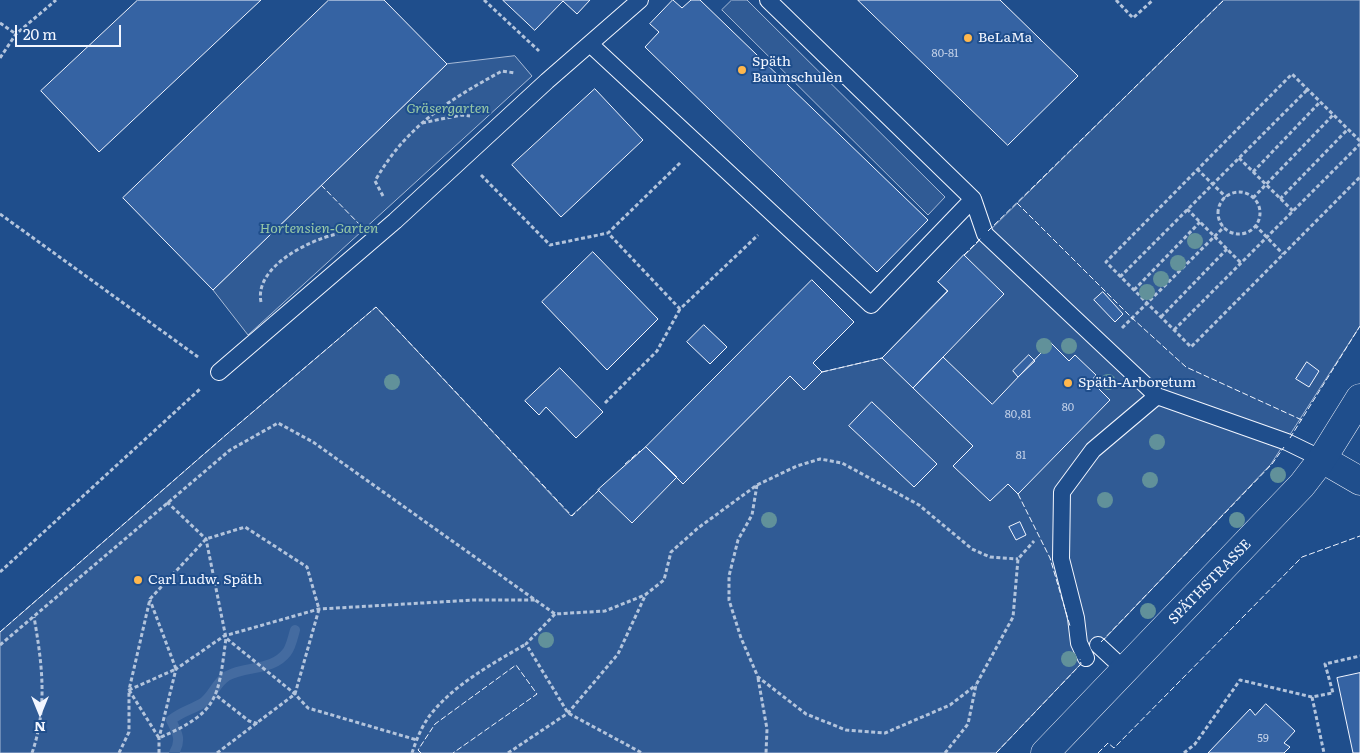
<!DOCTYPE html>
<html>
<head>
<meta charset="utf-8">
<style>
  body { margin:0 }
  #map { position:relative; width:1360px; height:753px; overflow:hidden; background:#1f4e8c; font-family:Literata,serif }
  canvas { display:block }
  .north { position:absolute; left:15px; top:688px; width:50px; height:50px; -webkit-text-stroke:4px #1f4e8c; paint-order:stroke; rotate:180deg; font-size:14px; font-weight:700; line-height:20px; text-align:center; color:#f2f6ff }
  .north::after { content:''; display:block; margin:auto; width:18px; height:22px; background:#f2f6ff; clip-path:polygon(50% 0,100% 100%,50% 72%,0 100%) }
  .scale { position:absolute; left:15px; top:25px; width:106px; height:22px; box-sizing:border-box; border:2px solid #f2f6ff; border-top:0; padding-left:6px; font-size:15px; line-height:18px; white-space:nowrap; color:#f2f6ff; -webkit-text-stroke:4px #1f4e8c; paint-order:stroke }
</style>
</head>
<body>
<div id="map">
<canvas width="1360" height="753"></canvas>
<div class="north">N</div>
<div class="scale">20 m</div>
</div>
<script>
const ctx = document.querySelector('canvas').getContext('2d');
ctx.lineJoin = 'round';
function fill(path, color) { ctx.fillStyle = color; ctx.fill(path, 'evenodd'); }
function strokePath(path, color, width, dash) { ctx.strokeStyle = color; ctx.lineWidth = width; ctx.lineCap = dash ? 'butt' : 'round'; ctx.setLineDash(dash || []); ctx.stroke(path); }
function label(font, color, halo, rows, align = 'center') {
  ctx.font = font + ' Literata,serif'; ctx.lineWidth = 4; ctx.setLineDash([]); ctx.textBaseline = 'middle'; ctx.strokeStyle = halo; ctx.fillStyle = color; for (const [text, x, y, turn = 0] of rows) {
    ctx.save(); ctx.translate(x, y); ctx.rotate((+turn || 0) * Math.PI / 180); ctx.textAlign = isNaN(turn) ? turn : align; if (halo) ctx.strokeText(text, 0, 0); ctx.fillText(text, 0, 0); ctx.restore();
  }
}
const built = new Path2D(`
  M732 0H747L945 197 928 215 722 10Z
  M1224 0H1360V326L1271 464 996 753H0V632L227 434 376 307 571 516 646 447 684 483 790 376 804 389 822 372 882 358 947 291 938 282Z
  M515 56 532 76 248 335 213 290 447 64Z`);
const stream = new Path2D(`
  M174 753C182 740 177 732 171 720 181 712 190 710 201 704 212 698 216 682 227 676 246 665 272 672 287 652 291 647 293 637 295 630`);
const building = new Path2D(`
  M138 0H261L99 152 41 91Z
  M329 0H384L447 64 213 290 123 198Z
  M503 0H590L577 14 563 1 535 30Z
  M673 0 682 8 691 0H700L928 220 877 272 645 47 659 32 650 24Z
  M858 0H1000L1078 76 1008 145Z
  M595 89 643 140 561 217 512 165Z
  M593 252 658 319 607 370 542 302Z
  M964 255 1004 294 913 388 882 358 948 291 938 282Z
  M812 280 854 322 813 363 822 372 804 390 790 376 683 484 646 447Z
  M1103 292 1123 314 1115 322 1094 300Z
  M704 325 727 347 710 364 687 342Z
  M1051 343 1069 361 1075 355 1096 375 1091 381 1110 400 1018 494 1008 484 990 501 953 466 973 446 913 388 943 357 992 404Z
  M1029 355 1035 361 1018 377 1013 371Z
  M1307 362 1319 371 1309 387 1296 379Z
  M560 368 603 412 576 438 546 407 539 415 525 401Z
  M872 402 937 464 914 487 849 426Z
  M646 447 677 477 632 523 598 490Z
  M1020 522 1026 535 1016 540 1009 527Z
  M1360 673V753H1353L1337 678Z
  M1266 704 1295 731 1284 743 1290 747 1284 753H1208L1250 709 1255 715Z`);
const path = new Path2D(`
  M484 0 539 51
  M1116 0 1133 18 1153 0
  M0 23 16 34
  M0 58 16 34 56 0
  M422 123 461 115 470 116
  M1360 141 1292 74 1106 262 1191 347 1360 177
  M1239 158 1293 211
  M680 163 608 233 680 309 758 235
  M1197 169 1226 197
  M1253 172 1320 102
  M481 175 550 245 608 233
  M1218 213a21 21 0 1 1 42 0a21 21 0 1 1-42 0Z
  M383 196 375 181C406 126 449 100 502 71L515 73
  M1253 198 1333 115
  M1280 199 1348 129
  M1187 209 1241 263
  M0 214 198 357
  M1255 225 1283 254
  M1120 277 1308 89
  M1134 290 1200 222
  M261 302C254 267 309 240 337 234
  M1161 317 1227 249
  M1122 328 1224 227
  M1174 330 1360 144
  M605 403 657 351 680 309
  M757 485 752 515 738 540 729 576V600L741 638 758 677 806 714 846 730 885 733 950 705 976 685
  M167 502 206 539 226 638 295 694 308 708 417 740
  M0 572 200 389
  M555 614 526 644 568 713 642 753
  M0 645 230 450 278 423 313 442 555 614 605 611 645 595 664 580 671 552 698 528 757 485 797 466 820 459 842 463 919 505 972 549 990 557 1018 559
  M758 678 767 729 766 753
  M217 696 249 721 259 724
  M1312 697 1324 753
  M32 753C48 707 42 663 34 617
  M119 753 129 732V690L176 669 150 600
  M159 753V738L176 669 224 636 319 609 474 600H535
  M217 753 295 694 319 609 307 567 245 527 206 539 150 599 129 690 159 738C219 712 218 699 226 638
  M412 753C416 741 421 728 428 718 451 686 492 664 526 644
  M508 753 568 713 618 654 645 596
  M945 753 968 724 976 685 1013 617 1018 559 1034 541
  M1184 753 1195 744 1240 680 1312 697 1333 693 1325 664 1360 656`);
const lane = new Path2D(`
  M768 0 973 199 985 234 1157 396 1287 442 1322 459
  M590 44 871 305 973 199
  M219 372 395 221 547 81 640 0
  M1098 645 1125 670
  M1086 658 1079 643 1076 618 1061 559 1062 492 1093 450 1157 396`);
const street = new Path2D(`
  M1322 459 1360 481`);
const secondary = new Path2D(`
  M1045 753 1302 485 1322 459 1360 398`);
const fence = new Path2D(`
  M321 185 365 230
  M1017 203 1132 318 1186 367 1302 420
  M988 231 1224 0
  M964 255 981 238
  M822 372 882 358
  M1290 438 1360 326
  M625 464 640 451
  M1018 494 1050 558 1070 626
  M0 632 227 434 376 307 572 516 600 489
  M1101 642 1272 464 1284 447
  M421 753 418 750 435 724 516 665 537 694 453 753
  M996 753 1081 664 1080 659
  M1098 753 1108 743 1114 748 1302 557 1360 536`);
const trees = [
  [1195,241],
  [1178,263],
  [1161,279],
  [1147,292],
  [1044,346],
  [1069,346],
  [392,382],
  [1108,382],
  [1157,442],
  [1278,475],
  [1150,480],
  [1105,500],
  [769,520],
  [1237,520],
  [1148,611],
  [546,640],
  [1069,659]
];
const markers = [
  [968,38,5,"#ffb74d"],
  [742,70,5,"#ffb74d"],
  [1068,383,5,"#ffb74d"],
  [138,580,5,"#ffb74d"]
];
const numberNames = [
  ["80-81",945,54],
  ["80",1068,408],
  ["80,81",1018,415],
  ["81",1021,456],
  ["59",1263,739]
];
const poiNames = [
  ["BeLaMa",978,38],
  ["Späth",752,62],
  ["Baumschulen",752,78],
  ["Späth-Arboretum",1078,383],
  ["Carl Ludw. Späth",148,580]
];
const parkNames = [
  ["Gräsergarten",448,109],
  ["Hortensien-Garten",319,229]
];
const streetNames = [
  ["SPÄTHSTRASSE",1210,582,-46]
];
fill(built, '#305b95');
strokePath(built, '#a8bbd7', 1);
strokePath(stream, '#446ba0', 10);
fill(building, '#3563a3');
strokePath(building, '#f2f6ff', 1);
strokePath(lane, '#f2f6ff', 18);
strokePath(street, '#f2f6ff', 29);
strokePath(secondary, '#f2f6ff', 29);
strokePath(path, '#b3c4dc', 3, [4, 2.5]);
strokePath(lane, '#1f4e8c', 16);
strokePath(street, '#1f4e8c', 28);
strokePath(secondary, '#1f4e8c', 28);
strokePath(fence, '#f2f6ff', 1, [6, 2.5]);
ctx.fillStyle = '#61919a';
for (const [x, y] of trees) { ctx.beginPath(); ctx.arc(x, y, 8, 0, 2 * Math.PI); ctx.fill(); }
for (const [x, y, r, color] of markers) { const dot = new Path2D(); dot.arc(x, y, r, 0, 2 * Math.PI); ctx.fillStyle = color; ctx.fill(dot); strokePath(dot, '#1f4e8c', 2); }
label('11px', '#c3d1e8', null, numberNames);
label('14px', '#f2f6ff', '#1f4e8c', poiNames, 'left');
label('italic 14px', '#97c8a6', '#1f4e8c', parkNames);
label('14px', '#f2f6ff', '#1f4e8c', streetNames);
</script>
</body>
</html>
